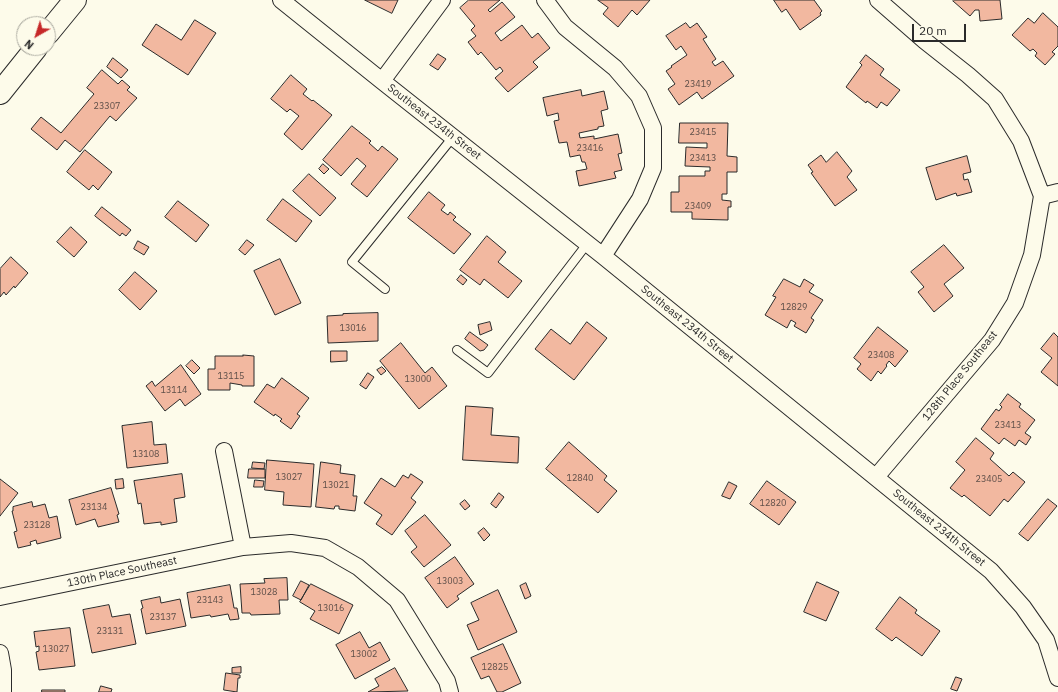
<!DOCTYPE html>
<html>
<head>
<meta charset="utf-8">
<style>
  body { margin:0 }
  #map { position:relative; width:1058px; height:692px; overflow:hidden; background:#fdfbea; font-family:"IBM Plex Sans",sans-serif }
  canvas { display:block }
  .north { position:absolute; left:16px; top:16px; width:40px; height:40px; box-sizing:border-box; background:#fdfbea; border:1px solid #a9a89e; border-radius:50%; rotate:219deg; font-size:11px; font-weight:700; line-height:16px; text-align:center; color:#2b2b2b }
  .north::after { content:''; display:block; margin:auto; width:14px; height:18px; background:#c62828; clip-path:polygon(50% 0,100% 100%,50% 72%,0 100%) }
  .scale { position:absolute; left:912px; top:24px; width:54px; height:18px; box-sizing:border-box; border:2px solid #2b2b2b; border-top:0; padding-left:5px; font-size:12px; line-height:14px; white-space:nowrap; color:#2b2b2b; -webkit-text-stroke:3px #fdfbea; paint-order:stroke }
</style>
</head>
<body>
<div id="map">
<canvas width="1058" height="692"></canvas>
<div class="north">N</div>
<div class="scale">20 m</div>
</div>
<script>
const ctx = document.querySelector('canvas').getContext('2d');
ctx.lineJoin = 'round';
function fill(path, color) { ctx.fillStyle = color; ctx.fill(path, 'evenodd'); }
function strokePath(path, color, width, dash) { ctx.strokeStyle = color; ctx.lineWidth = width; ctx.lineCap = dash ? 'butt' : 'round'; ctx.setLineDash(dash || []); ctx.stroke(path); }
function label(font, color, halo, rows, align = 'center') {
  ctx.font = font + ' "IBM Plex Sans",sans-serif'; ctx.lineWidth = 3; ctx.setLineDash([]); ctx.textBaseline = 'middle'; ctx.strokeStyle = halo; ctx.fillStyle = color; for (const [text, x, y, turn = 0] of rows) {
    ctx.save(); ctx.translate(x, y); ctx.rotate((+turn || 0) * Math.PI / 180); ctx.textAlign = isNaN(turn) ? turn : align; if (halo) ctx.strokeText(text, 0, 0); ctx.fillText(text, 0, 0); ctx.restore();
  }
}
const building = new Path2D(`
  M365 0H398L392 13Z
  M469 0H500L488 10 490 12 502 2 515 17 495 33 501 41 522 25 532 38 538 33 550 48 533 62 538 67 508 92 495 78 503 71 500 67 496 70 481 52 478 55 468 42 476 36 471 30 475 26 460 8Z
  M598 0H650L637 15 632 10 618 27 603 14 608 8Z
  M774 0H814L822 11 820 13 821 15 800 30 786 9 782 12Z
  M954 0H1000L1002 19 980 21 979 10H975L970 16 953 1Z
  M1043 13 1058 27V46L1052 52 1055 54 1045 65 1035 56 1037 53 1033 49 1030 51 1012 35 1028 18 1034 23Z
  M195 20 216 33 188 75 142 45 156 24 181 40Z
  M686 23 690 28 697 23 707 37 703 39 716 59 712 62 715 66 723 61 734 76 702 99 697 92 679 105 668 89 675 84 666 71 672 67 671 66 687 55 681 46 676 50 666 36Z
  M438 54 446 59 438 70 430 65Z
  M866 55 884 69 880 75 900 90 887 106 881 102 877 108 867 101 866 103 846 87 862 65 860 63Z
  M113 58 128 70 121 78 107 67Z
  M102 70 118 84 122 80 130 87 127 90 137 98 116 121 110 116 80 152 65 140 57 150 31 129 41 117 61 133 94 94 87 88Z
  M291 75 307 89 303 94 312 101 313 100 332 115 302 150 284 134 299 116 290 109 287 112 271 99Z
  M581 90 582 96 604 91 608 109 601 111 604 126 598 127V129L579 133 580 138 594 136V139L618 134 622 153 618 154 622 170 614 172 616 178 579 186 576 171 587 169 585 162H582L580 155 570 157 567 142 559 143 554 121 559 120 558 113 547 116 543 98Z
  M680 123H728L727 156 737 157V172H727V194H722V200L731 201V207H728V220L692 219V212H671V192H679V176H705V171H710V167L685 166 686 147 707 148V143H679Z
  M352 126 371 141 369 143 378 151 382 146 398 159 367 197 351 184 366 166 357 158 341 176 323 160Z
  M85 150 112 172 98 190 93 185 89 190 67 172Z
  M837 152 852 171 847 177 857 190 835 206 811 173 813 172 808 165 821 155 826 162Z
  M967 156 971 172 963 174 964 180 968 179 972 192 957 196 956 193 936 200 926 168Z
  M323 164 329 169 324 174 319 169Z
  M309 174 336 198 320 216 293 191Z
  M429 192 445 205 441 210 448 215 450 212 456 217 453 220 471 234 454 254 408 218Z
  M283 199 312 221 296 242 267 220Z
  M178 201 209 225 196 242 165 217Z
  M102 207 131 230 126 236 122 233 120 236 95 216Z
  M71 227 87 242 74 257 57 242Z
  M487 236 506 252 498 262 522 281 508 298 484 279 480 285 460 270Z
  M247 240 254 245 245 255 239 250Z
  M138 241 149 247 144 255 134 249Z
  M944 245 964 268 944 284 953 296 934 312 918 292 924 287 911 272Z
  M11 257 28 273 15 288 14 286 6 295 4 292 0 297V269Z
  M280 259 301 303 275 315 254 271Z
  M135 272 157 291 140 310 119 290Z
  M461 275 467 280 463 285 457 280Z
  M784 279 800 287 804 279 814 285 809 292 823 300 811 318 814 320 806 333 794 326 796 323 791 320 787 328 765 315 776 297 773 296Z
  M378 313V341L328 343 327 316 343 315V314Z
  M490 322 492 330 480 335 478 325Z
  M587 322 607 338 574 380 535 349 551 329 570 344Z
  M878 327 908 351 895 367 889 361 886 365 887 366 881 374 878 371 871 381 857 369 861 364 854 358Z
  M470 332 488 345 484 350 480 351 465 339Z
  M1054 333 1058 337V386L1041 372 1052 358 1041 349Z
  M401 343 425 373 432 367 447 386 419 409 380 361Z
  M331 351H347V361L331 362Z
  M243 355 254 356V386H242V385L230 383V390H208V369H215V356H243Z
  M192 360 200 368 194 374 186 366Z
  M181 365 201 394 185 406 180 399 165 411 146 386 152 381 155 386Z
  M382 367 386 371 381 375 377 370Z
  M368 373 374 377 366 389 360 385Z
  M282 378 309 398 297 414 300 416 291 429 280 421 282 419 275 414 274 416 254 402 267 384 274 388Z
  M1008 394 1021 404 1019 407 1035 420 1025 433 1031 437 1026 445 1019 440 1015 446 1004 438 999 444 981 429 996 409 999 411 1002 407 1000 405Z
  M466 406 493 408 491 435 519 437 518 463 463 460Z
  M152 422 154 445 166 444 168 463 127 468 122 426Z
  M976 438 994 453 990 459 1009 476 1013 472 1025 482 1008 502 1004 499 990 516 964 495 962 497 950 488 965 470 956 462Z
  M569 442 607 476 604 480 617 491 598 513 546 469Z
  M267 460 314 464 311 507 283 505 284 492 265 490Z
  M253 462 265 463 264 469 252 468Z
  M321 462 341 465 340 473 355 475 353 496H357L355 511 339 509V506H335L334 509 316 507Z
  M249 469H265V478H248Z
  M182 474 185 497 174 499 177 522 161 525V522L144 524 141 503 138 504 134 481Z
  M411 474 423 482 411 498 416 502 392 535 376 524 382 515 364 503 381 478 395 487 403 475 408 478Z
  M0 479 18 493 0 516Z
  M123 479 124 488 116 489 115 480Z
  M255 480 264 481 263 487H254Z
  M767 481 796 502 779 525 750 504Z
  M729 482 737 486 730 499 722 496Z
  M111 488 119 514 117 515 119 522 98 527 95 519 76 525 69 500Z
  M499 493 504 497 496 508 491 504Z
  M1048 499 1057 506 1028 541 1019 534Z
  M465 500 470 506 465 510 460 504Z
  M32 502 33 507 45 504 49 518 57 516 61 538 37 544 36 540 30 542 31 545 18 548 14 532 17 531 12 511H13V507Z
  M425 515 451 545 424 567 411 552 417 547 405 531Z
  M484 528 490 535 484 541 478 533Z
  M455 557 474 584 457 596 459 599 447 608 425 578Z
  M287 578 288 600H279L280 614 251 615 250 613H242L240 584 265 583 264 579Z
  M301 581 309 585 301 600 293 596Z
  M817 582 839 592 826 621 804 612Z
  M526 583 531 596 525 599 520 586Z
  M311 584 353 605 339 634 310 619 315 611 300 602Z
  M230 585 234 608H237L239 619 230 620 228 614 211 617 210 615 191 618 187 593Z
  M498 590 517 632 478 650 467 625 479 620 471 603Z
  M160 597 161 603 180 599 186 626 146 634 141 609 143 608 141 601Z
  M900 597 917 610 915 613 940 631 922 656 896 637 892 641 876 629Z
  M109 605 112 617 130 614 136 644 92 653 83 610Z
  M70 628 75 666 39 670 36 652 39 651V646L36 647 34 632Z
  M360 632 369 648 380 642 390 660 355 679 336 645Z
  M503 644 521 683 502 692H497L489 676 481 679 471 658Z
  M241 667V673H232V668Z
  M395 668 408 691 368 692 379 686 375 679Z
  M226 673 240 675V678H238L237 692 224 690Z
  M956 677 962 679 957 691 951 689Z
  M101 686 112 689 111 692H99Z
  M42 690H65V692H42Z`);
const service = new Path2D(`
  M385 289 352 262 453 137
  M457 350 488 373 587 244`);
const minor = new Path2D(`
  M281 0 382 81 603 256 991 571 1023 607 1046 640 1058 678
  M545 0 565 27 615 68 639 96 653 128V168L640 199 603 256
  M382 81 442 0
  M1042 196 1058 192
  M224 451 243 547
  M876 477 992 340 1015 303 1032 255 1042 196 1021 141 995 99 968 75 925 41 878 0
  M0 597 243 547 291 543 325 548 358 567 397 600 447 681 450 692
  M0 653 3 670V692`);
const secondary = new Path2D(`
  M48 33 75 0
  M0 93 36 48`);
const numberNames = [
  ["23419",698,84],
  ["23307",107,106],
  ["23415",703,132],
  ["23416",590,148],
  ["23413",703,158],
  ["23409",698,206],
  ["12829",794,307],
  ["13016",353,328],
  ["23408",881,355],
  ["13115",231,376],
  ["13000",418,379],
  ["13114",174,390],
  ["23413",1008,425],
  ["13108",146,454],
  ["13027",289,477],
  ["12840",580,478],
  ["23405",989,479],
  ["13021",336,485],
  ["12820",773,503],
  ["23134",94,507],
  ["23128",37,525],
  ["13003",450,581],
  ["13028",264,592],
  ["23143",210,600],
  ["13016",331,608],
  ["23137",163,617],
  ["23131",110,631],
  ["13027",56,649],
  ["13002",364,654],
  ["12825",495,667]
];
const streetNames = [
  ["Southeast 234th Street",434,122,38],
  ["Southeast 234th Street",687,324,39],
  ["128th Place Southeast",960,376,-51],
  ["Southeast 234th Street",939,528,39],
  ["130th Place Southeast",122,572,-12]
];
fill(building, '#f2b8a0');
strokePath(building, '#2b2b2b', 1);
strokePath(service, '#2b2b2b', 10);
strokePath(minor, '#2b2b2b', 18);
strokePath(secondary, '#2b2b2b', 24);
strokePath(service, '#fdfbea', 8);
strokePath(minor, '#fdfbea', 16);
strokePath(secondary, '#fdfbea', 22);
label('9px', '#5d4e48', null, numberNames);
label('11px', '#2b2b2b', '#fdfbea', streetNames);
</script>
</body>
</html>
